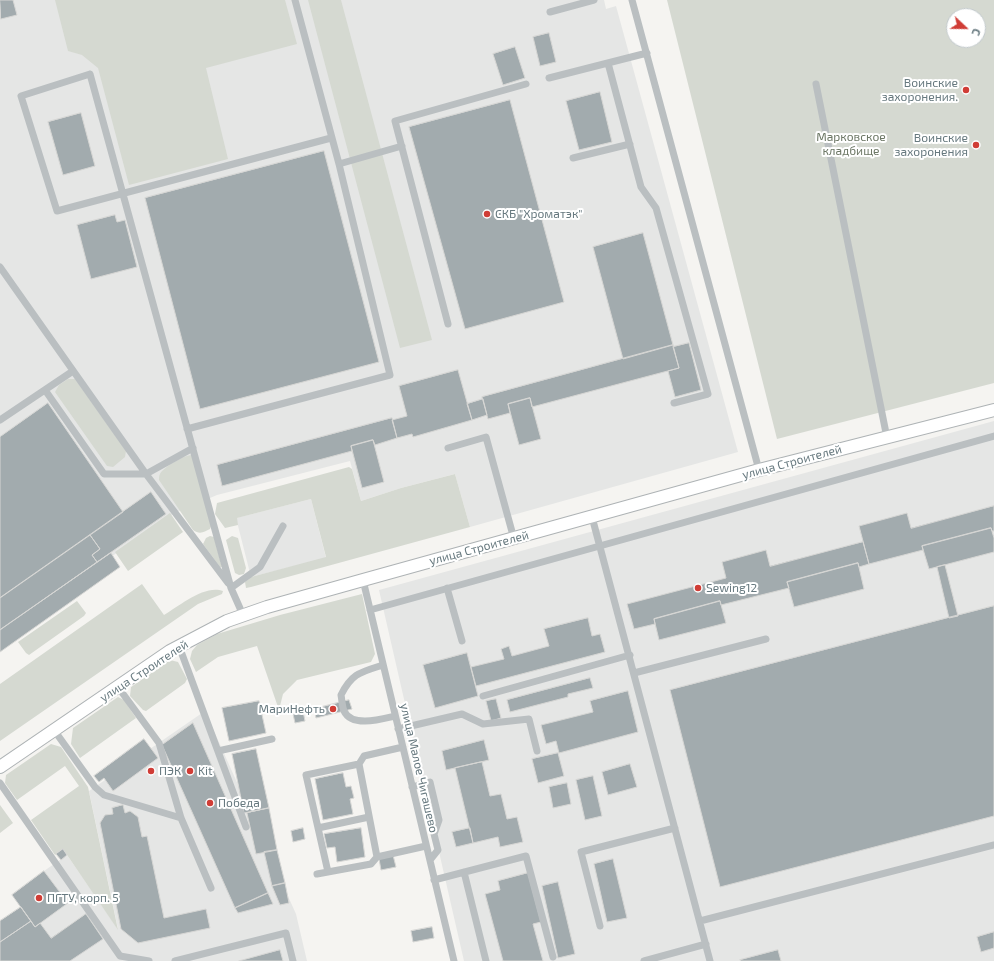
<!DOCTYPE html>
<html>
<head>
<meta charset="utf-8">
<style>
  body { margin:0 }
  #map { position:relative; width:994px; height:961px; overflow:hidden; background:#f5f4f1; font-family:"Exo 2",sans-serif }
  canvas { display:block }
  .north { position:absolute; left:946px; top:8px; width:40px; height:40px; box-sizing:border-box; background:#fff; border:1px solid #c2c9cc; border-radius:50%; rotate:112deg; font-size:11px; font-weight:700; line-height:16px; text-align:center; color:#67797f }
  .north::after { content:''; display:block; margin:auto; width:14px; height:18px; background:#d03d36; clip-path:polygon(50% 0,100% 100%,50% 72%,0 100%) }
</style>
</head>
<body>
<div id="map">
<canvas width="994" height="961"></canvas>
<div class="north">С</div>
</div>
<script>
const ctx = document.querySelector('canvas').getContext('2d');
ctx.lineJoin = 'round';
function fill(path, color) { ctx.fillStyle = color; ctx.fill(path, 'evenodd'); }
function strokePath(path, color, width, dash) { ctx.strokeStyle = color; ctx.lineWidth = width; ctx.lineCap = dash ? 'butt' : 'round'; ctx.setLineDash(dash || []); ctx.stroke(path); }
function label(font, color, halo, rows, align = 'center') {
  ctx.font = font + ' "Exo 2",sans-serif'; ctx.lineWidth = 4; ctx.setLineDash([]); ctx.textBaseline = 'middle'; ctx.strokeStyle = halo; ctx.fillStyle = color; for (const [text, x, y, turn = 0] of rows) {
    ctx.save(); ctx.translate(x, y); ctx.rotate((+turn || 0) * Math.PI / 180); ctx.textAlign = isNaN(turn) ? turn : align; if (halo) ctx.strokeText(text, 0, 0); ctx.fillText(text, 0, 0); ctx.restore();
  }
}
const built = new Path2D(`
  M0 0H604L606 9 616 6 738 452 470 527 455 474 401 488 361 501 350 461 217 495 175 513 0 633Z
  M994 421V961H464L379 590Z
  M311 499 326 558 251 577 236 518Z
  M205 711 296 914 307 961H0V942L35 927 68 903 44 871 67 855 118 929 89 791Z`);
const green = new Path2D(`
  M55 0H285L297 44 206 68 228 159 129 185 98 68 82 55 68 51Z
  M308 0H341L432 340 400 348Z
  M667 0H994V383L777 439ZM954 16H978V40H954Z
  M68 379H75L126 451 125 457 113 467 107 466 55 392 59 385Z
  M191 455 194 458 212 524 210 529C204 532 200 535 193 530L159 480C159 477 159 474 162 471 168 465 183 456 191 455Z
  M349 467 352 469 361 501 401 488 455 474 470 527 251 587 246 588 245 582 251 577 326 557 311 499 237 518 238 525 225 528 215 514 217 503Z
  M170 513 183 532 128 571 115 552Z
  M210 536 214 537 222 567H220L203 544 206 538Z
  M232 536 238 538 246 568 244 574 239 575 235 573 226 540Z
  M142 584 164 615C179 606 205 584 223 591L222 594 198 604 0 741V684Z
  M362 594 375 654 371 662 297 680 283 694 279 710 257 646 218 657 196 672 190 659 192 651 197 645 217 634 280 615Z
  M77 601 86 613 84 616 29 655 26 653 18 642Z
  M170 660 178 662 187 679 185 683 146 711 143 710 130 696 131 687Z
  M118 697 124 700 136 718 80 758 71 744 73 728Z
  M51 744 61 747 88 787 118 930 63 849 55 855 31 820 79 786 65 766 17 800 5 783 6 775Z
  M0 805 13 823 0 833Z`);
const building = new Path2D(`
  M0 0H13L17 15 1 19Z
  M549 33 556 62 540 66 533 37Z
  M515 47 525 78 503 85 493 54Z
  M600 92 612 142 579 150 566 101Z
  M510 100 564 302 465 329 409 127Z
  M81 113 95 166 63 175 48 122Z
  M324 151 379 362 200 409 145 198Z
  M115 215 117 222 125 220 137 267 91 279 77 225Z
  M643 233 673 345 623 359 593 247Z
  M689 343 701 390 675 397 668 371 679 368 673 347Z
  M673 345 679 368 532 407 530 398 508 404 510 413 488 419 482 397Z
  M458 370 472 420 413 437 412 434 397 438 392 420 407 416 399 386Z
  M530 398 541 439 519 445 508 404Z
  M483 399 487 415 472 420 467 404Z
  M48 403 123 512 0 598V437Z
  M392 418 397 438 375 445 373 440 351 446 352 451 222 486 217 465Z
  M373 440 384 482 362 488 351 446Z
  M151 492 166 514 97 562 92 555 100 549 90 535Z
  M994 506V531H992L991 528 922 546 923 550 869 564 859 526 907 513 911 528Z
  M991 528 994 538V552L929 569 922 546Z
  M90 535 100 549 92 555 97 562 0 630V598Z
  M863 542 869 564 859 567 858 563 787 582 789 588 721 605 720 601 654 619 655 624 634 629 627 604 726 578 722 562 766 550 770 566Z
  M111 553 120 567 0 652V630Z
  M858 563 864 589 794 607 787 582Z
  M945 565 958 616 949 618 937 567Z
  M720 601 726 623 659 640 654 619Z
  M994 606V816L720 887 670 690Z
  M588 618 592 636 600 634 605 652 476 686 471 667 504 659 501 649 509 646 512 656 549 646 544 629Z
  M467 653 478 696 435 708 423 665Z
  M590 678 593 688 568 694V697L510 712 507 700Z
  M628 691 638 732 559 753 556 741 546 744 541 725 593 712 590 701Z
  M496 699 501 718 491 721 486 701Z
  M349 700 352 709 316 718 314 709Z
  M259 701 266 733 229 741 222 708Z
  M303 711 305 721 295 723 293 714Z
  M193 723 268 893 235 908 162 745Z
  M144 739 158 758 113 791 104 778 99 782 94 776Z
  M484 740 489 760 446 770 442 751Z
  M256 749 269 808 244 813 232 754Z
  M558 753 564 776 538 783 532 759Z
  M482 762 490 796 501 794 507 819 517 817 523 842 500 847 498 837 473 843 455 768Z
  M630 764 637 787 608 795 602 772Z
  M343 773 346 787 351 786 354 798 350 799 353 814 323 820 315 779Z
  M593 776 602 816 585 820 576 780Z
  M567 783 571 804 553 808 549 787Z
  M123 805 125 813 130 811 138 817 142 837 147 836 164 918 206 909 210 928 138 943 121 929 100 823 105 815 113 814 112 808Z
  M269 808 277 850 256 854 247 813Z
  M303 828 305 839 293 842 291 831Z
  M361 828 365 857 337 862 335 847 327 848 324 834Z
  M470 828 473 843 456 847 452 832Z
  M63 849 67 855 61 860 56 854Z
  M277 850 285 883 272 886 264 852Z
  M393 855 396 867 381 870 379 859Z
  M613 859 627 918 607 922 594 864Z
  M44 871 68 903 35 927 12 895Z
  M528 873 541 922 533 924 543 961H503L485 894 500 890 498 881Z
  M558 882 575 954 558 958 542 886Z
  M285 883 289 903 280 905 272 886Z
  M268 893 273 904 238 913 235 908Z
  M21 907 31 921 0 942V921Z
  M86 914 103 939 70 961H0V942L31 921 35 927 40 923 51 938Z
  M432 927 434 938 413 942 411 931Z
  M994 932V948L981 952 977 937Z
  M280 950 283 961H239Z
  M778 950 781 961H741L740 960Z`);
const minor = new Path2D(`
  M632 0 759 470
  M550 12 594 0
  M608 63 641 187 656 208 708 394 674 403
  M549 78 647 53
  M816 84 887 438
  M573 158 630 144
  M339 164 402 146
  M0 267 146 474 228 583
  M448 324 395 121 526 84
  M45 390 104 474H146L193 448
  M0 420 73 371
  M187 429 390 375 339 164 295 0
  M448 448 486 437 514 539
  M592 517 710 961
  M363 580 454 961
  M231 588 260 567 283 526
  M447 588 462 641
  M370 610 994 436
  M243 615 231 588 90 74 21 96 57 211 331 138
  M179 646 246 827
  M383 665C361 672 352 673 341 695 342 700 342 706 344 711 352 728 382 719 395 716
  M634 673 766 639
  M118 687 159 743 181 818 211 888
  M483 696 630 655
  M398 729 462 714 483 724 529 719 537 751
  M54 730 95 787 104 795 181 818
  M218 751 272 739
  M0 783 120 956 149 961
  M412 787 430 782 439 820 434 834 438 850 430 860
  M318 828 369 817
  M377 857 426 846
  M328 872 306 775 359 764
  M464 872 486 961
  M317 874 371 864 377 857 359 764 364 756 403 747
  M434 880 526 856 553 957
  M700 921 994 845
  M600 926 581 852 675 828
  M175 961 286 933 293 961
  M644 961 706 944`);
const major = new Path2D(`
  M0 767 170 651 227 621 267 607 363 580 759 470 994 410`);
const markers = [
  [966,90,4,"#d03d36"],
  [976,145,4,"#d03d36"],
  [487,214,4,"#d03d36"],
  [698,588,4,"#d03d36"],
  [333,709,4,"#d03d36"],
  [151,771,4,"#d03d36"],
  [190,771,4,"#d03d36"],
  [210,803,4,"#d03d36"],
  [39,898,4,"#d03d36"]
];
const poiNames = [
  ["Воинские",958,83,"right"],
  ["захоронения.",958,97,"right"],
  ["Воинские",968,138,"right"],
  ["захоронения",968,152,"right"],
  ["СКБ \"Хроматэк\"",495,214],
  ["Sewing12",706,588],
  ["МариНефть",325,709,"right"],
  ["ПЭК",159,771],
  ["Kit",198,771],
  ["Победа",218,803],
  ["ПГТУ, корп. 5",47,898]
];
const parkNames = [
  ["Марковское",851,137],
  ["кладбище",851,151]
];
const streetNames = [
  ["улица Строителей",792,462,-15],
  ["улица Строителей",479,548,-15],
  ["улица Строителей",144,671,-33],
  ["улица Малое Чигашево",419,768,77]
];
fill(built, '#e5e6e5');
fill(green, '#d5d9d1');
fill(building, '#a2abae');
strokePath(building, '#d6d6d4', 1);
strokePath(major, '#aeb3b5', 14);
strokePath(minor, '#babfc1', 7);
strokePath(major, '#fff', 12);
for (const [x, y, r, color] of markers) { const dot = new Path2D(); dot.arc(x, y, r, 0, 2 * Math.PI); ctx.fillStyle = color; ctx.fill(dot); strokePath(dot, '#fff', 1.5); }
label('12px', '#67797f', '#fff', poiNames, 'left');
label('12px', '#6c7765', '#fff', parkNames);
label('12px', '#67797f', '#fff', streetNames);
</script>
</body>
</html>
